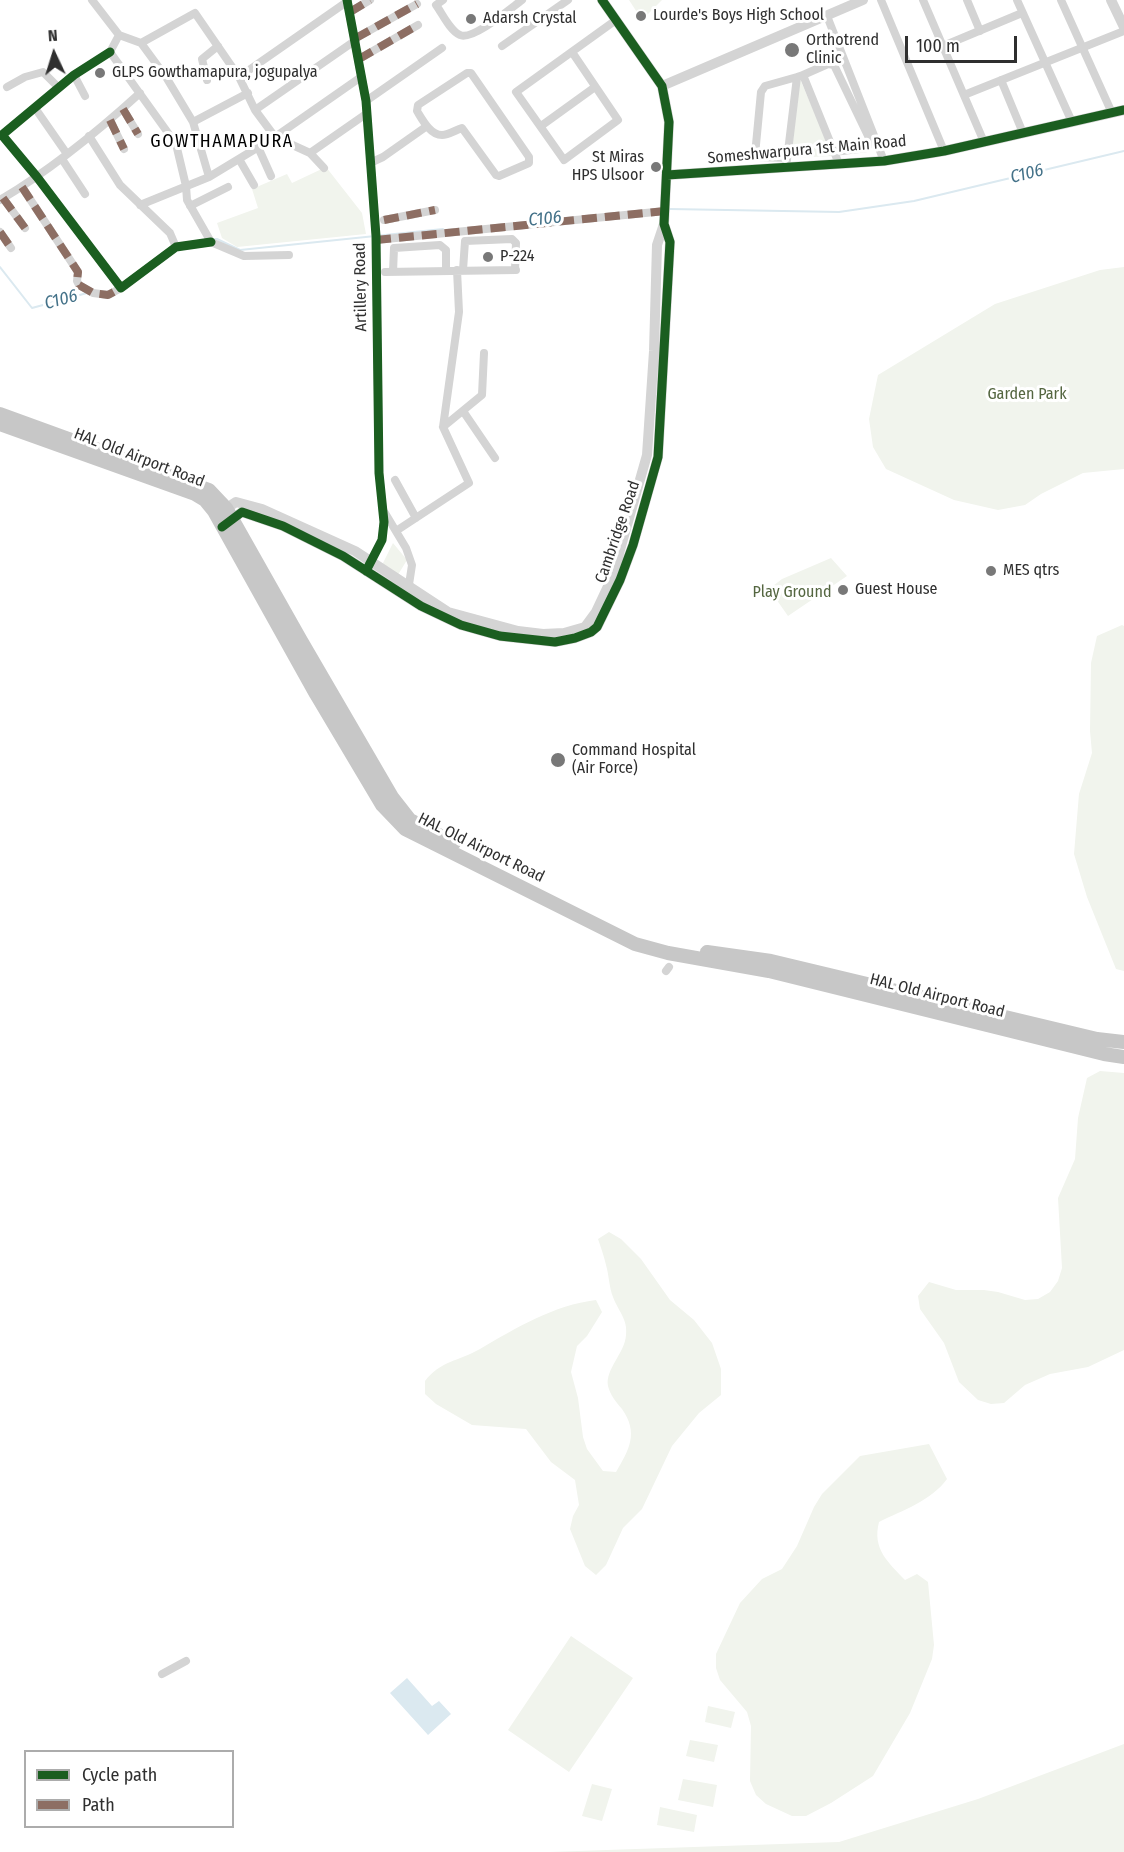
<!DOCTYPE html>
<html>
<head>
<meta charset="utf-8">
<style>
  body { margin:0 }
  #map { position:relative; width:1124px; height:1852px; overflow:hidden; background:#fff; font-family:"Fira Sans Condensed",sans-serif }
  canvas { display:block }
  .legend { position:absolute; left:24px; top:1750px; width:210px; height:78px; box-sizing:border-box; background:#fff; border:2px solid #acacac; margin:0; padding:8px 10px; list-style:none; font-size:18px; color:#2f2f2f }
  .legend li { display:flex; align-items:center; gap:12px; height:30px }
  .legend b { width:30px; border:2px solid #acacac }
  .north { position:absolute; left:24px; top:24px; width:60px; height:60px; -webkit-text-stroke:4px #fff; paint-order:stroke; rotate:356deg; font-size:16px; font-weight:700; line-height:24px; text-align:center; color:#2f2f2f }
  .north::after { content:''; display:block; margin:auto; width:21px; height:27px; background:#2f2f2f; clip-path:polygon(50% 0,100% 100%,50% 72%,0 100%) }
  .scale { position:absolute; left:905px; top:36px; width:112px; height:27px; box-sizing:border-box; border:3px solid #2f2f2f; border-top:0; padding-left:8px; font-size:18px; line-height:21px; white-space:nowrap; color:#2f2f2f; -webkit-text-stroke:4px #fff; paint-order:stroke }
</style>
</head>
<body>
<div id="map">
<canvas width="1124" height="1852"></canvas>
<ul class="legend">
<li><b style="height:8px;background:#1b5e20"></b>Cycle path</li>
<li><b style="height:8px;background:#8d6e63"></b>Path</li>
</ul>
<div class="north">N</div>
<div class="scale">100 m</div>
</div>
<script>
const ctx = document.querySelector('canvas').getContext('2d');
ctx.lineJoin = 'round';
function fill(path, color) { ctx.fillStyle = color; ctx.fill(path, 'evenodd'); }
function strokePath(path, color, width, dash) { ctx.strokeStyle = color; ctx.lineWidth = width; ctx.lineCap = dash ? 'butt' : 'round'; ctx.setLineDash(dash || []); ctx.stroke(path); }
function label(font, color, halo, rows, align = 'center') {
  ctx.font = font + ' "Fira Sans Condensed",sans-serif'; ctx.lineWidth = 6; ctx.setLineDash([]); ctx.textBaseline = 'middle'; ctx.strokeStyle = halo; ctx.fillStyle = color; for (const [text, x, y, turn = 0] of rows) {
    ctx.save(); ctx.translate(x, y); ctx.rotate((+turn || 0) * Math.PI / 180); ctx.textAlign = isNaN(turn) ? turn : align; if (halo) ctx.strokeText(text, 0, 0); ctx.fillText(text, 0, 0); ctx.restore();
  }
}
const green = new Path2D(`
  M629 0H662L642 20Z
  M800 79 833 156 791 158Z
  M326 167 362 213 366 234 237 247 222 238 217 223 258 208 252 189 287 174 292 183Z
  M1124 267V469L1083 473 1041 494 1025 505 998 510 954 500 886 469 873 447 869 419 878 375 995 304 1100 270Z
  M393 543 407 560 396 578 381 567Z
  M831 558 847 576 788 616 769 589 782 579Z
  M1122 625 1124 626V971L1116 969 1087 897 1074 854 1079 794 1092 753 1090 731 1091 663 1097 636Z
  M1100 1071 1124 1073V1350L1088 1367 1050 1374 1025 1385 1004 1403 991 1404 978 1400 959 1382 944 1343 920 1309 918 1296 929 1282 956 1290H984L998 1292 1025 1300 1038 1299 1050 1292 1058 1281 1062 1268 1058 1198 1075 1159 1078 1118 1087 1078Z
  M609 1232 621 1239 641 1259 670 1300 694 1320 712 1343 721 1369V1395L699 1413 672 1446 642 1509 623 1528 606 1565 596 1575 585 1566 570 1529 573 1516 579 1505 575 1480 551 1462 526 1429 472 1425 436 1404 425 1394V1381C440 1361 459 1361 480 1349 516 1328 554 1305 596 1300L602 1312 587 1336 577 1346 571 1372 578 1398 583 1437 587 1449 603 1471 616 1472C629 1450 639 1433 622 1409 617 1403 610 1395 608 1386 605 1369 625 1353 626 1335 628 1319 618 1311 613 1297 609 1287 609 1275 606 1265 604 1256 601 1248 598 1239Z
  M929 1444 947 1479C931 1501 903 1510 879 1522 872 1549 888 1562 905 1580L917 1574 928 1582 934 1645 932 1659 910 1713 873 1776 831 1803 806 1816H792L766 1804 756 1795 750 1781 751 1726 747 1712 720 1680 716 1668V1654L740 1603 762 1579 782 1569 797 1546 814 1507 822 1494 860 1456Z
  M571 1636 633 1678 569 1772 508 1730Z
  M708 1706 735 1712 731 1728 705 1722Z
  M690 1740 718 1745 714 1762 686 1756Z
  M1124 1744V1852H549L839 1842 978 1799Z
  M683 1779 717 1785 713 1807 678 1800Z
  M592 1784 612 1789 602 1821 582 1816Z
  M660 1807 697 1815 694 1832 657 1825Z`);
const water = new Path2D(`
  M407 1678 432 1706 439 1701 451 1714 428 1735 390 1693Z`);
const stream = new Path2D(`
  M670 209 839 212 914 201 1124 151
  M212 239H217L240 250 443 229
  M0 267 32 308 87 293`);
const minor = new Path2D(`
  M92 0 119 35 141 43 166 77 193 122 209 177
  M347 0 366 101 376 236 379 473 384 522 382 540 369 565
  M443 0 436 5C442 13 450 31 460 35 472 41 511 8 522 0
  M881 0 944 151
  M923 0 984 142
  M967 0 980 31
  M1017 0 1072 122
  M1061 0 1112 113
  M350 12 370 0
  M827 16 884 161
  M119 35 110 52 176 144 186 186 187 200 211 242 244 256 289 255
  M356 38 417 4
  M141 43 195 13 239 77 255 110 275 137 310 153 366 114
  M502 46 568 0
  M943 46 1022 13
  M110 52 74 75 2 135 37 177 121 288 176 247 211 242
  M572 52 618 120 564 160 516 92 616 20
  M359 59 418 25
  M467 73H471L529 157V163L499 176 496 175 462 128C456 130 448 135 442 135 430 135 422 119 417 111L418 105Z
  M74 75 85 96
  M803 75 828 64 834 65 871 142 867 148 834 152
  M239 77 348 1
  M207 80 202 59 218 46
  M1001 80 1023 133
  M7 87 25 77 43 72 59 88
  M964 95 1124 31
  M366 101 442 48
  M35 108 67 154
  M123 109 138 134
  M255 110 356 40
  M110 120 124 149
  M193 122 248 93
  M541 126 595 87
  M89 136 120 185 170 233 176 247
  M258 147 271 176
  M310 153 324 168
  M787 158 758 157 755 155 761 92 765 86 797 77
  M62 159 85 194
  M239 159 254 185
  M370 163 383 157 427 126
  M786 168 797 77 803 75 839 164
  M22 187 78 272 77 281 79 285 93 293 108 295 121 288
  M3 198 25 228
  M0 200C51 170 96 133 140 93
  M140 205 209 177 275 137 361 77
  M190 206 228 187
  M384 220 435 210
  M0 232 11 248
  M376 240 665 211
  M463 270 465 241 512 239 516 243 515 270
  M385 272 516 270
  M393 272 394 248 440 245 446 250V270
  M463 411 495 458
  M443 427 482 395 484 353
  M395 480 416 518
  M385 513 406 548 412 565 408 591
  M396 531 469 483 443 427 459 312 457 270
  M666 971 669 967
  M162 1674 186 1661`);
const tertiary = new Path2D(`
  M1111 0 1124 27
  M662 86 863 0
  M667 175 884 161 944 151 1124 110
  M221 512 236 502 262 509 355 551 448 612 518 631 543 634 564 633 585 627 596 612 612 578 647 455 654 351 657 245 664 224
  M226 523 242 512 283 526 343 556 421 606 461 625 500 636 555 642 575 638 591 632 597 627 620 580 633 545 658 457 670 242 664 224 669 122 662 86 602 0`);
const primary = new Path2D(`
  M0 414 209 490 226 508 300 639 392 797 410 820 454 843
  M0 424 195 494 205 500 214 511 316 694 382 805 405 829 635 944 668 953 769 971 1104 1054 1124 1057
  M707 952 771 961 1097 1039 1124 1042`);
const quiet = new Path2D(`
  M350 12 370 0
  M356 38 417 4
  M359 59 418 25
  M123 109 138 134
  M110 120 124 149
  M22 187 78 272 77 281 79 285 93 293 108 295 121 288
  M3 198 25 228
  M384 220 435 210
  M0 232 11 248
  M376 240 665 211`);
const cycleway = new Path2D(`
  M347 0 366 101 376 236 379 473 384 522 382 540 366 571
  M110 52 74 75 2 135 37 177 121 288 176 247 211 242
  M667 175 884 161 944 151 1124 110
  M222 527 242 512 283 526 343 556 421 606 461 625 500 636 555 642 575 638 591 632 597 627 620 580 633 545 658 457 670 242 664 224 669 122 662 86 602 0`);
const markers = [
  [641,16,6,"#787878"],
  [471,19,6,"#787878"],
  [792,50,8,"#787878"],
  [100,73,6,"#787878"],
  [656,167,6,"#787878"],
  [488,257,6,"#787878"],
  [991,571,6,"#787878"],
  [843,590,6,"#787878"],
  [558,760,8,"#787878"]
];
const poiNames = [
  ["Lourde's Boys High School",653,16],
  ["Adarsh Crystal",483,19],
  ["Orthotrend",806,41],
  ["Clinic",806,59],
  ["GLPS Gowthamapura, jogupalya",112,73],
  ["St Miras",644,158,"right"],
  ["HPS Ulsoor",644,176,"right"],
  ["P-224",500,257],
  ["MES qtrs",1003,571],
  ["Guest House",855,590],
  ["Command Hospital",572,751],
  ["(Air Force)",572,769]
];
const streetNames = [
  ["Someshwarpura 1st Main Road",807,150,-5],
  ["Artillery Road",361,287,-91],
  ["HAL Old Airport Road",139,458,21],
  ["Cambridge Road",618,532,-71],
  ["HAL Old Airport Road",481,848,26],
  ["HAL Old Airport Road",937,996,14]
];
const parkNames = [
  ["Garden Park",1027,395],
  ["Play Ground",792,593]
];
const neighbourhoodNames = [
  ["GOWTHAMAPURA",222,142]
];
const waterNames = [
  ["C106",1027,174,-14],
  ["C106",545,219,-6],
  ["C106",61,300,-15]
];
fill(green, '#f1f4ed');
fill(water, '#dbe9f0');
strokePath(stream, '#dbe9f0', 2);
strokePath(minor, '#d4d4d4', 8);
strokePath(tertiary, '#d4d4d4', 10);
strokePath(primary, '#c7c7c7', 14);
strokePath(quiet, '#8d6e63', 8, [15, 8]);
strokePath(cycleway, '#1b5e20', 9);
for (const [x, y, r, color] of markers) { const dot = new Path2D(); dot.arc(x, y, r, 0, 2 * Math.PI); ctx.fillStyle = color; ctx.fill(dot); strokePath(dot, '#fff', 2); }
label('16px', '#2f2f2f', '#fff', poiNames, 'left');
label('16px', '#2f2f2f', '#fff', streetNames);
label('16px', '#546640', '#fff', parkNames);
ctx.letterSpacing = '1.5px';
label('18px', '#000', '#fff', neighbourhoodNames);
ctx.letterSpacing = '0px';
label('italic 18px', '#447289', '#fff', waterNames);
</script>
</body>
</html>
